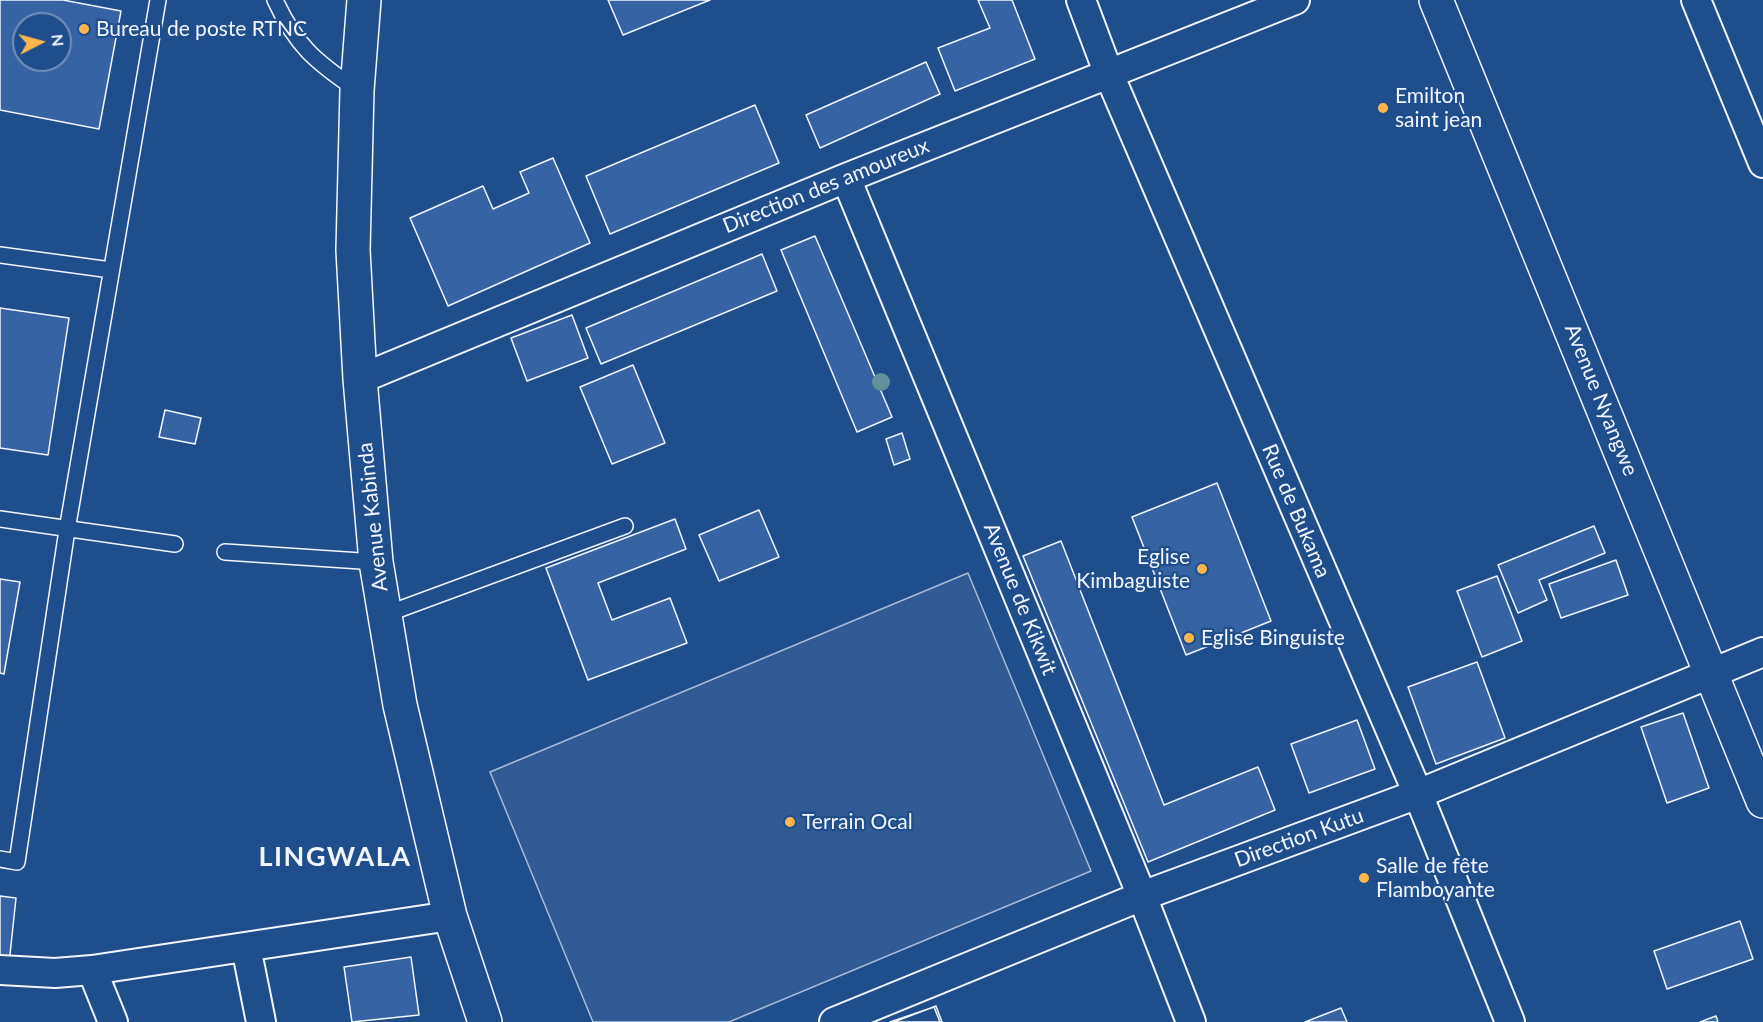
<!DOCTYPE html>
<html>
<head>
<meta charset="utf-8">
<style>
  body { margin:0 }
  #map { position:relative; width:1763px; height:1022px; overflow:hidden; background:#1f4e8c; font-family:Lato,sans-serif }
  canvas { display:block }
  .north { position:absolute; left:12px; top:12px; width:60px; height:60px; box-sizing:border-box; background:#1f4e8c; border:2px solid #7391ba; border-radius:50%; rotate:84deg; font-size:16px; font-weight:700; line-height:24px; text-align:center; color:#f2f6ff }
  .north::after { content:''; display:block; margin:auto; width:21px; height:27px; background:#ffb74d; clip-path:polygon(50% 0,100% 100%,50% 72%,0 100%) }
</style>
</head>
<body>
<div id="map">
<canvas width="1763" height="1022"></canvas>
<div class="north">N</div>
</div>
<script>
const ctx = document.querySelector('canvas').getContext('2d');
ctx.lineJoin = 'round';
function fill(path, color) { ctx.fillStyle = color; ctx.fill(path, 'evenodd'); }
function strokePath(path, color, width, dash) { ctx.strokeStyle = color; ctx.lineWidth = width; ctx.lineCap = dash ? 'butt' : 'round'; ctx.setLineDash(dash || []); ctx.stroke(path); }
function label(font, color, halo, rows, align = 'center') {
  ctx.font = font + ' Lato,sans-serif'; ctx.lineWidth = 4.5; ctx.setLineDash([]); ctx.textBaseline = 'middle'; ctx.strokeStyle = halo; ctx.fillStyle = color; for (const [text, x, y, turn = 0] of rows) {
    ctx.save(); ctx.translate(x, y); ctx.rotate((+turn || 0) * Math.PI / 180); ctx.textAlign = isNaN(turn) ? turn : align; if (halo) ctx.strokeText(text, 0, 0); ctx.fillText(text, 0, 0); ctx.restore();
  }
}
const built = new Path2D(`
  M968 573 1091 871 729 1022H593L490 772Z`);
const building = new Path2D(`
  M0 0H63L121 11 99 129 0 110ZM24 24H60V60H24Z
  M608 0H710L623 35Z
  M978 0H1012L1035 59 955 91 938 48 990 28Z
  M926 62 940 94 820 148 806 115Z
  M755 105 779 163 610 234 586 176Z
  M553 158 590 243 448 306 410 218 483 186 493 209 529 193 520 172Z
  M815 236 892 417 857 432 781 250Z
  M762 254 777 291 601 364 586 328Z
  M0 308 69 318 48 455 0 448Z
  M572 315 588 358 527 381 511 338Z
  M633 365 665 443 612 464 580 387Z
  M165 410 201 418 195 444 159 437Z
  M902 433 910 459 894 465 886 439Z
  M1217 483 1271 621 1186 655 1132 517Z
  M759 510 779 557 719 581 699 535Z
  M675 519 686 549 598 583 612 620 670 598 687 643 588 680 546 568Z
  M1594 526 1605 553 1539 580 1547 600 1518 613 1498 565Z
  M1061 541 1164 805 1258 767 1275 810 1148 862 1023 556Z
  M1616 560 1628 595 1561 618 1549 584Z
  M1497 576 1522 641 1482 657 1457 591Z
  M0 579 20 582 4 674 0 673Z
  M1477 662 1505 738 1436 764 1408 687Z
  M1683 713 1709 788 1667 803 1641 727Z
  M1357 720 1375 769 1309 793 1291 744Z
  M0 896 16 898 9 964 0 963Z
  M1740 921 1753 959 1667 989 1654 951Z
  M411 957 419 1015 352 1022 344 967Z
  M936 1006 942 1022H894Z
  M934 1007 940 1022H890Z
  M1341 1008 1347 1022H1305Z
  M1716 1016 1718 1022H1700Z`);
const lane = new Path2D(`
  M275 0C296 46 316 62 357 90
  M0 255 111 270
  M0 519 175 544
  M225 552 376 562
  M384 615 625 526
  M0 859 17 862 67 530 158 0`);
const street = new Path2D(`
  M1081 0 1108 72 1418 794 1510 1022
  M1696 0 1763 163
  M846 178 1142 896 1191 1022
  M360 379 846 178 1295 0
  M246 947 261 1022
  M0 970 55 973 92 970 450 916
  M92 970 113 1022
  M834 1022 1142 896 1418 794 1763 652`);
const secondary = new Path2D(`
  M364 0 357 90 353 250 360 379 376 562 400 705 450 916 485 1022
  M1436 0 1763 801`);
const trees = [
  [881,382]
];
const markers = [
  [84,29,6,"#ffb74d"],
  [1383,108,6,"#ffb74d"],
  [1202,569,6,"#ffb74d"],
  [1189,638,6,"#ffb74d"],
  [790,822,6,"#ffb74d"],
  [1364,878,6,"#ffb74d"]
];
const poiNames = [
  ["Bureau de poste RTNC",96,29],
  ["Emilton",1395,96],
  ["saint jean",1395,120],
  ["Eglise",1190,557,"right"],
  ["Kimbaguiste",1190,581,"right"],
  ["Eglise Binguiste",1201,638],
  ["Terrain Ocal",802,822],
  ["Salle de fête",1376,866],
  ["Flamboyante",1376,890]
];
const streetNames = [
  ["Direction des amoureux",826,186,-22],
  ["Avenue Nyangwe",1601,400,68],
  ["Rue de Bukama",1296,511,67],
  ["Avenue Kabinda",373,517,-96],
  ["Avenue de Kikwit",1020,599,68],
  ["Direction Kutu",1299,838,-20]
];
const districtNames = [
  ["LINGWALA",335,857]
];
fill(built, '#305b95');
strokePath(built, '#a8bbd7', 1.5);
fill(building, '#3563a3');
strokePath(building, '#f2f6ff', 1.5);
strokePath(lane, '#f2f6ff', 18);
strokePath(street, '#f2f6ff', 32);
strokePath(secondary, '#f2f6ff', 36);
strokePath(lane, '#1f4e8c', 15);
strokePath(street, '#1f4e8c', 28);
strokePath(secondary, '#1f4e8c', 33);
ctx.fillStyle = '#61919a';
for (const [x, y] of trees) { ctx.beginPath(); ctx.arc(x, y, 9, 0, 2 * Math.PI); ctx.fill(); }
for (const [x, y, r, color] of markers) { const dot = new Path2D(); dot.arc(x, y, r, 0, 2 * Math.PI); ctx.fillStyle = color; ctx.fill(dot); strokePath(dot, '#1f4e8c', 2); }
label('21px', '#f2f6ff', '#1f4e8c', poiNames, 'left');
label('21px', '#f2f6ff', '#1f4e8c', streetNames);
ctx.letterSpacing = '1.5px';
label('bold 27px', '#f2f6ff', '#1f4e8c', districtNames);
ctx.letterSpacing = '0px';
</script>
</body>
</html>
